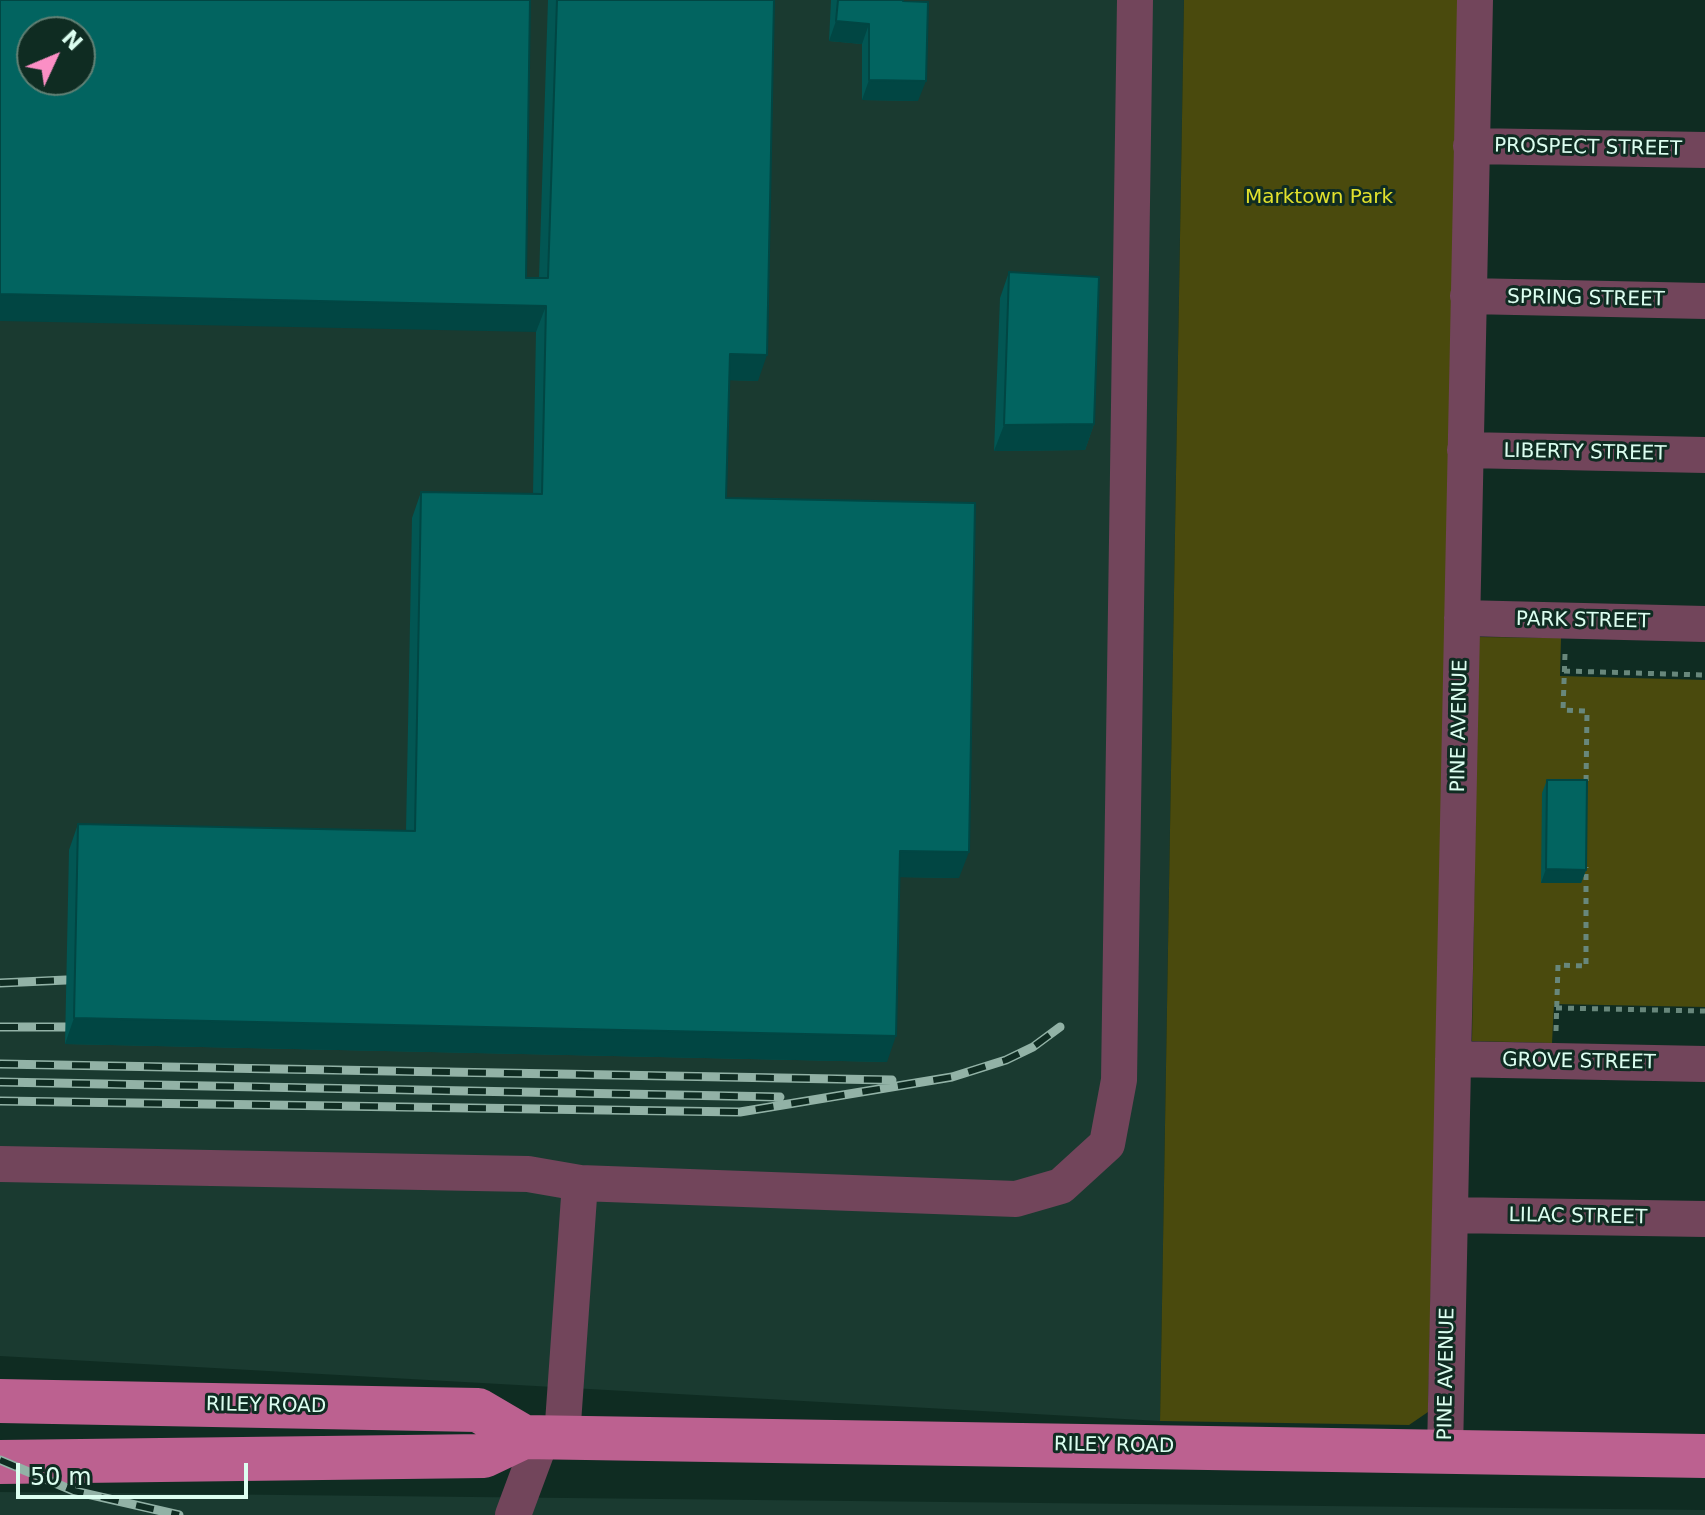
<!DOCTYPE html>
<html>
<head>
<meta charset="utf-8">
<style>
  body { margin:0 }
  #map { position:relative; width:1705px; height:1515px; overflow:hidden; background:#0f2c22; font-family:"DejaVu Sans",sans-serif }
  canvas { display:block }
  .north { position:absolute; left:16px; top:16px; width:80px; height:80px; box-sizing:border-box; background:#0f2c22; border:2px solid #618074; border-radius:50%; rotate:46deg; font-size:22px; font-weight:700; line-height:32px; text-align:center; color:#dcfef0 }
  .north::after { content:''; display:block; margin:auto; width:28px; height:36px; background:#fb8fc5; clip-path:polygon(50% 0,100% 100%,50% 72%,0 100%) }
  .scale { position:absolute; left:16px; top:1463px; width:232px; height:36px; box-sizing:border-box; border:4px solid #dcfef0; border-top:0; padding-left:10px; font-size:24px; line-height:28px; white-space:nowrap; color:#dcfef0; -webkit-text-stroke:6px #0f2c22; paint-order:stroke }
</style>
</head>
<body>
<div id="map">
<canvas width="1705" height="1515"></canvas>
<div class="north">N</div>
<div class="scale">50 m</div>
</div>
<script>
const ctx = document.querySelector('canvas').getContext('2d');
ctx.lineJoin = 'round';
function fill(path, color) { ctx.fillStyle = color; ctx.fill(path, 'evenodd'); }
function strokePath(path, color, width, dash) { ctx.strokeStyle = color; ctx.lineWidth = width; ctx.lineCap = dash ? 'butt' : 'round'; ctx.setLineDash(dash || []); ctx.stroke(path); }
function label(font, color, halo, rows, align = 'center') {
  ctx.font = font + ' "DejaVu Sans",sans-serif'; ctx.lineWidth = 6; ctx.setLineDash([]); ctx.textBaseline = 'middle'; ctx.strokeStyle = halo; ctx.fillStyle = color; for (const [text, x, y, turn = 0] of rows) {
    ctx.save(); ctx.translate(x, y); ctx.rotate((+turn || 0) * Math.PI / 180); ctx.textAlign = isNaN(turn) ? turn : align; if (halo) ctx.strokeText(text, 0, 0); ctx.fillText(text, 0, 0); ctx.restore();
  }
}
const built = new Path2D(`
  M0 0H1184L1160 1421 0 1356ZM32 32H80V80H32Z
  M0 1492 1705 1510V1515H0Z`);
const green = new Path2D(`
  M1184 0H1461L1428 1412 1409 1425 1160 1421Z
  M1478 637 1561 638 1560 676 1705 680V1007L1554 1004 1552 1043 1472 1041Z`);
const path = new Path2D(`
  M1565 654 1563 710 1587 711 1586 785
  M1564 671 1705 675
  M1556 1008 1705 1011
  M1556 1031 1558 965 1586 966V867`);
const minor = new Path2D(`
  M1471 146 1705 150
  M1468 296 1705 301
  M1465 450 1705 455
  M1462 618 1705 624
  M1453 1059 1705 1064
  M0 1164 528 1174 580 1183
  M1451 1215 1705 1219
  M562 1437 580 1183 1016 1199 1061 1186 1107 1144 1119 1080 1135 0
  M1445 1452 1475 0
  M513 1515 542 1437`);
const major = new Path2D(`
  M0 1401 478 1410 524 1437
  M0 1462 484 1456 524 1437 1705 1456`);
const rail = new Path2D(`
  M0 983 66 980
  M0 1027H65
  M0 1064 892 1080
  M0 1082 780 1097
  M0 1101 740 1112 952 1077 1006 1060 1033 1047 1060 1027
  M0 1460 74 1491 179 1515`);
const wall = new Path2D(`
  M548 0H774L758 381 729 380 726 498 959 878 899 877 887 1062 65 1044 69 850 78 824 406 831 412 518 421 492 533 494 536 332 526 278H539Z
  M831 0H903L918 101 862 100V44L829 41Z
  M1009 272 1094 424 1085 450 994 451 1000 298Z
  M1547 780 1586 870 1581 883H1541L1542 793Z`);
const shadedWall = new Path2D(`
  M836 21 869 24 862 44 829 41Z
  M869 80 926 81 918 101 862 100Z
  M0 294 546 306 536 332 0 321Z
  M730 354 767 355 758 381 720 380Z
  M1094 424 1085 450 994 451 1004 425Z
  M900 851 969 852 959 878 890 877Z
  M1546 869 1586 870 1581 883H1541Z
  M74 1018 896 1036 887 1062 65 1044Z`);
const building = new Path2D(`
  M0 0H530L526 278H548L557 0H774L767 355 730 354 726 498 975 503 969 852 900 851 896 1036 74 1018 78 824 415 831 421 492 542 494 546 306 0 294ZM32 32H80V80H32Z
  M838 0H903V1L928 2 926 81 869 80V24L836 21Z
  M1009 272 1099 277 1094 424 1004 425Z
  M1547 780H1587L1586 870 1546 869Z`);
const streetNames = [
  ["PROSPECT STREET",1588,148,1],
  ["SPRING STREET",1586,299,1],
  ["LIBERTY STREET",1585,453,1],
  ["PARK STREET",1583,621,1],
  ["PINE AVENUE",1460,726,-89],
  ["GROVE STREET",1579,1062,1],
  ["LILAC STREET",1578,1217,1],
  ["PINE AVENUE",1447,1374,-89],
  ["RILEY ROAD",266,1406,1],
  ["RILEY ROAD",1114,1446,1]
];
const parkNames = [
  ["Marktown Park",1319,198]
];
fill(built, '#1a3a30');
fill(green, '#4a4a0d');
strokePath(path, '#68877b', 5, [6, 6]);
strokePath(minor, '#72455b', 36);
strokePath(major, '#bc6190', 44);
strokePath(rail, '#92b2a6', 9);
strokePath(rail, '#0f2c22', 6, [18]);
fill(wall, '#025653');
fill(shadedWall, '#014643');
fill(building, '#026460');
strokePath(building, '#014643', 2);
label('20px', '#dcfef0', '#0f2c22', streetNames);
label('20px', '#e1e12d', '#0f2c22', parkNames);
</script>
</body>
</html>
